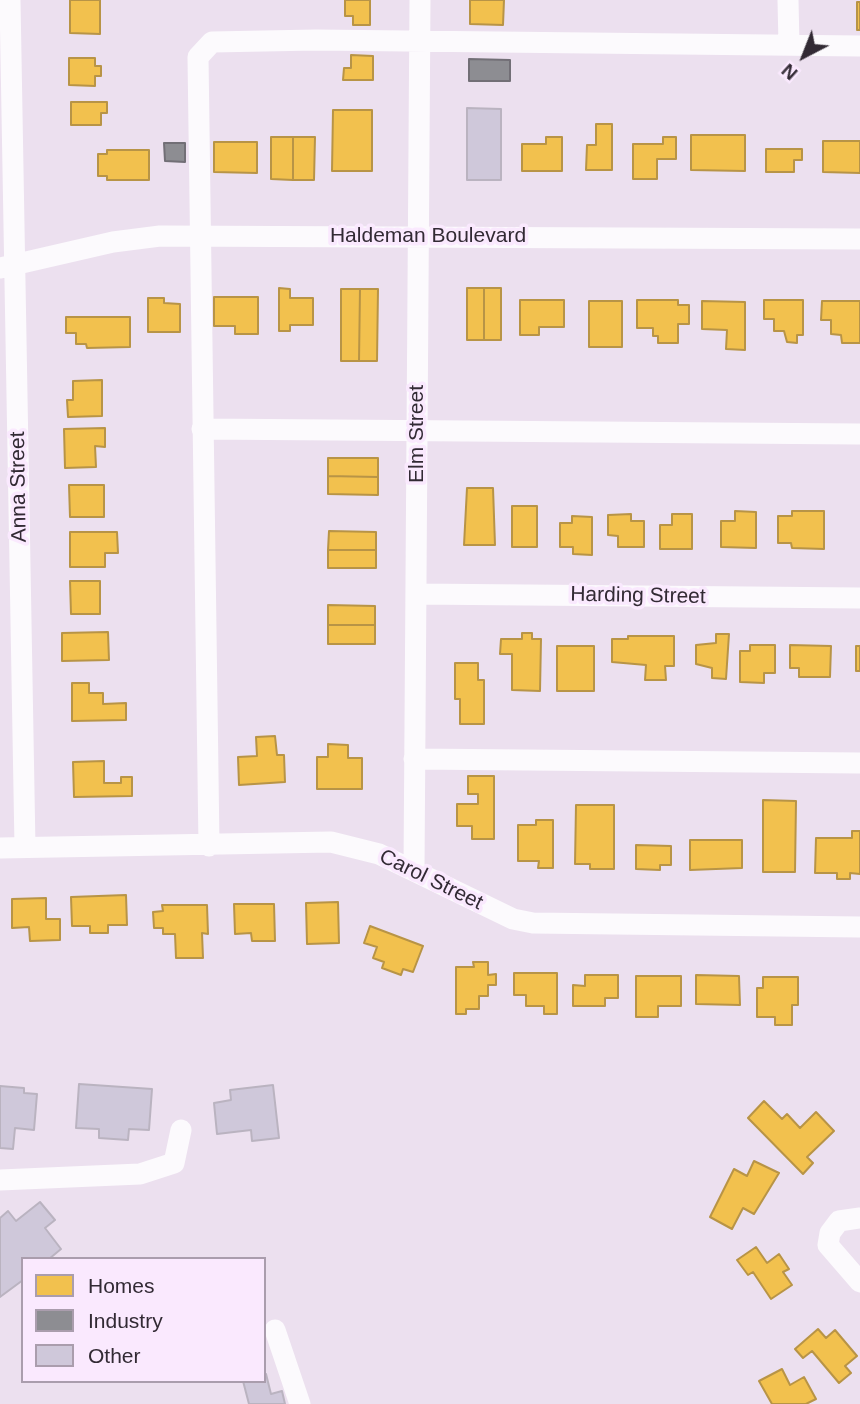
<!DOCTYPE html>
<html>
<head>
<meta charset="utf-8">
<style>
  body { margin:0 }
  #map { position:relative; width:860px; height:1404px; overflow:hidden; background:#ece0ef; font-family:Arial,sans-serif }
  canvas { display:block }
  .legend { position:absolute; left:21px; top:1257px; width:245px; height:126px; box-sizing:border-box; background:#fae9fe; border:2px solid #aa9dad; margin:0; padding:9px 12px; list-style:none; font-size:21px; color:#322a34 }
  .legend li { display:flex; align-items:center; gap:14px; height:35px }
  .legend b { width:35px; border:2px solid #aa9dad }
  .north { position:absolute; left:769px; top:21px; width:70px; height:70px; -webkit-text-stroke:5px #fae9fe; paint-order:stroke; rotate:222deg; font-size:19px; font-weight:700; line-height:28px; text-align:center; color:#322a34 }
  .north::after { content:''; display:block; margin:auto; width:24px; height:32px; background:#322a34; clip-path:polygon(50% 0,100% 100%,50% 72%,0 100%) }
</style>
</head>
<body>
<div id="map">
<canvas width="860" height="1404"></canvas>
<ul class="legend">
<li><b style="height:19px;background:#f2c14e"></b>Homes</li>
<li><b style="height:19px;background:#8d8d92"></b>Industry</li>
<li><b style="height:19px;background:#cfc8da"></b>Other</li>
</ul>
<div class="north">N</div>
</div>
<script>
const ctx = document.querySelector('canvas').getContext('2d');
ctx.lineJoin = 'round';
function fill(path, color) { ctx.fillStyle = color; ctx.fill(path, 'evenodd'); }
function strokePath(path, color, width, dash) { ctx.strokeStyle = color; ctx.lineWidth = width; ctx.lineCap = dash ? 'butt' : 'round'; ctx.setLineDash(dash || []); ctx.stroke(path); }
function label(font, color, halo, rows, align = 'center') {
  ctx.font = font + ' Arial,sans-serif'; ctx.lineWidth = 7; ctx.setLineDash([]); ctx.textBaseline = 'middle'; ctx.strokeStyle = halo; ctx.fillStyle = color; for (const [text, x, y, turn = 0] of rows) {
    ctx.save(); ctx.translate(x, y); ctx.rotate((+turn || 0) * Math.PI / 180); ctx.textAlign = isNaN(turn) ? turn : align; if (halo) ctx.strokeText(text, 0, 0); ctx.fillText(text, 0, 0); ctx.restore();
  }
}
const homes = new Path2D(`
  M70 0H100V34L70 33Z
  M345 0H370V25H353V16H345Z
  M470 0H504L503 25 470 24Z
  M857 2H860V30H857Z
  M351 55 373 56V80H343L344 68H351Z
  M69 58H95V66H101V76H95V86L69 85Z
  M71 102H107V113H101V125H71Z
  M333 110H372V171H332Z
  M596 124H612V170H586L587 145H596Z
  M691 135H745V171L691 170Z
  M271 137H293V180L271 179Z
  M293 137H315L314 180H293Z
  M546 137H562V171H522V144H546Z
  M663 137H676V159H657V179H633V144H663Z
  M823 141H860V173L823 172Z
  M214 142H257V173L214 172Z
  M766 149H802V160H794V172H766Z
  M107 150H149V180H107V176H98V154H107Z
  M279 288 290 289V298H313V325H290V331H279Z
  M467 288H484V340H467Z
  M484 288H501V340H484Z
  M341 289H360L359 361H341Z
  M360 289H378L377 361H359Z
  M214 297H258V334H235V326H214Z
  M148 298H164V303L180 304V332H148Z
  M520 300H564V327H539V335H520Z
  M637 300H678V305H689V324H678V343H658V336H653V328H637Z
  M764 300H803V335H797V343L787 342 784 331H774V319H764Z
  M589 301H622V347H589Z
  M702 301 745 302V350L726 349 727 330 702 329Z
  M822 301H860V343H842L841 335 831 334V320H821Z
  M66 317H130V347L87 348 86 344H76V333H66Z
  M102 380V416L68 417 67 400H73V381Z
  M105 428V447L95 446 96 467 65 468 64 429Z
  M328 458H378V477L328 476Z
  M328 476 378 477V495L328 494Z
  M69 485H104V517H70Z
  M467 488H493L495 545H464Z
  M512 506H537V547H512Z
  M735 511 756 512V548L721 547V521H735Z
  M792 511H824V549L792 548 791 543H778V516H792Z
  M631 514V521H644V547H618V536L608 535V515Z
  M672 514H692V549H660V525H672Z
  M572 516 592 517V555L573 554V547H560V523H572Z
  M329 531 376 532V550H328Z
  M70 532H117L118 553H105V567H70Z
  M328 550H376V568H328Z
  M70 581H100V614H71Z
  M328 605 375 606V625H328Z
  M328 625H375V644H328Z
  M108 632 109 660 62 661V633Z
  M522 633H532V639H541L540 691 512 690V654H500L501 639H522Z
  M716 634H729L726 679 712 678V668L696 664V645L716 643Z
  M628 636H674V666H665L666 680H645L646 665 612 662V639H628Z
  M750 645H775V673H764V683L740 682V651H750Z
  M790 645 831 646 830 677H799V668H790Z
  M557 646H594V691H557Z
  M856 646H860V671H856Z
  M455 663H478V680H484V724H460V699H455Z
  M72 683H89V693H103V704L126 703V720L72 721Z
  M275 736 277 755H284L285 782 239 785 238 757 257 756 256 737Z
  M328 744 348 745V758H362V789H317V757H328Z
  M104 761V783H121V777H132V796L74 797 73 762Z
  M468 776H494V839H472V826H457V804H478V794H468Z
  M763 800 796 801 795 872H763Z
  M576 805H614V869H590V864H575Z
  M536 820H553V868H538L539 861H518V825H536Z
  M852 831H860V874L850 873V879H837V873H815L816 838H852Z
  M690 840H742V868L690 870Z
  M636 845 671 846V865H660V870L636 869Z
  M126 895 127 925H108V933H90V926H72L71 897Z
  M46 898V919H60V940L30 941 29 927 12 928V899Z
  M338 902 339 943 307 944 306 903Z
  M234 904H274L275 941H252L251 933 235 934Z
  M162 905H207L208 934 202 933 203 958H176L175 934H163V928H154L153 912 163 911Z
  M370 926 423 946 413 972 403 969 401 975 382 968 384 962 373 958 377 947 364 943Z
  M473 962H488V975L496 974V985H488V996H479V1009H466V1014H456V967H474Z
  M514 973H557V1014H544V1006H526V995H514Z
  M585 975H618V998H605V1006H573V985L585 986Z
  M696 975 739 976 740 1005 696 1004Z
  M636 976H681V1006H658V1017H636Z
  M763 977H798V1005H792V1025H775V1017H757V988H763Z
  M764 1101 782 1119 787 1114 800 1128 816 1112 834 1131 807 1157 813 1163 803 1174 748 1118Z
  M754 1161 779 1173 754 1214 743 1208 732 1229 710 1217 734 1169 747 1176Z
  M756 1247 767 1263 779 1254 789 1269 783 1272 792 1285 771 1299 753 1272 748 1275 737 1260Z
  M818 1329 826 1338 835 1330 857 1356 845 1366 851 1373 839 1383 812 1351 803 1358 795 1349Z
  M782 1369 790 1385 804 1377 816 1399 806 1404H772L759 1381Z`);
const industry = new Path2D(`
  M469 59 510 60V81H469Z
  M164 143H185V162L165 161Z`);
const building = new Path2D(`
  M467 108 501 109V180H467Z
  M79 1084 152 1089 149 1130 129 1129 128 1140 99 1138V1129L76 1128Z
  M273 1085 279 1138 252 1141 251 1130 217 1134 214 1103 231 1100 230 1090Z
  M0 1086 24 1088V1093L37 1094 34 1130 15 1128 13 1149 0 1148Z
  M40 1202 55 1220 45 1228 61 1249 49 1259H23V1280L0 1297V1218L8 1211 16 1221Z
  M266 1374 271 1394 282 1391 285 1404H249L243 1381H264Z`);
const minor = new Path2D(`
  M10 0 25 847
  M788 0 789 45
  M0 268 113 242 160 236 860 239
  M202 429 860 434
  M416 594 860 598
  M414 759 860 763
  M209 846 198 57 212 42 316 40 860 46
  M0 848 331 842 379 854 513 919 533 923 860 927
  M414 869 420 0
  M0 1180 140 1174 174 1163 181 1130
  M860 1218 839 1221 830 1233 828 1245 860 1282
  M275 1330 300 1404`);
const streetNames = [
  ["Haldeman Boulevard",428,236],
  ["Elm Street",417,434,-90],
  ["Anna Street",19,487,-91],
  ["Harding Street",638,596,1],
  ["Carol Street",431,880,26]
];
fill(homes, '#f2c14e');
strokePath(homes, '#b89446', 2);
fill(industry, '#8d8d92');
strokePath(industry, '#726f76', 2);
fill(building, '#cfc8da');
strokePath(building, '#bab3c0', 2);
strokePath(minor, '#fcfafd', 21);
label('21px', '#322a34', '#fae9fe', streetNames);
</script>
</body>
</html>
